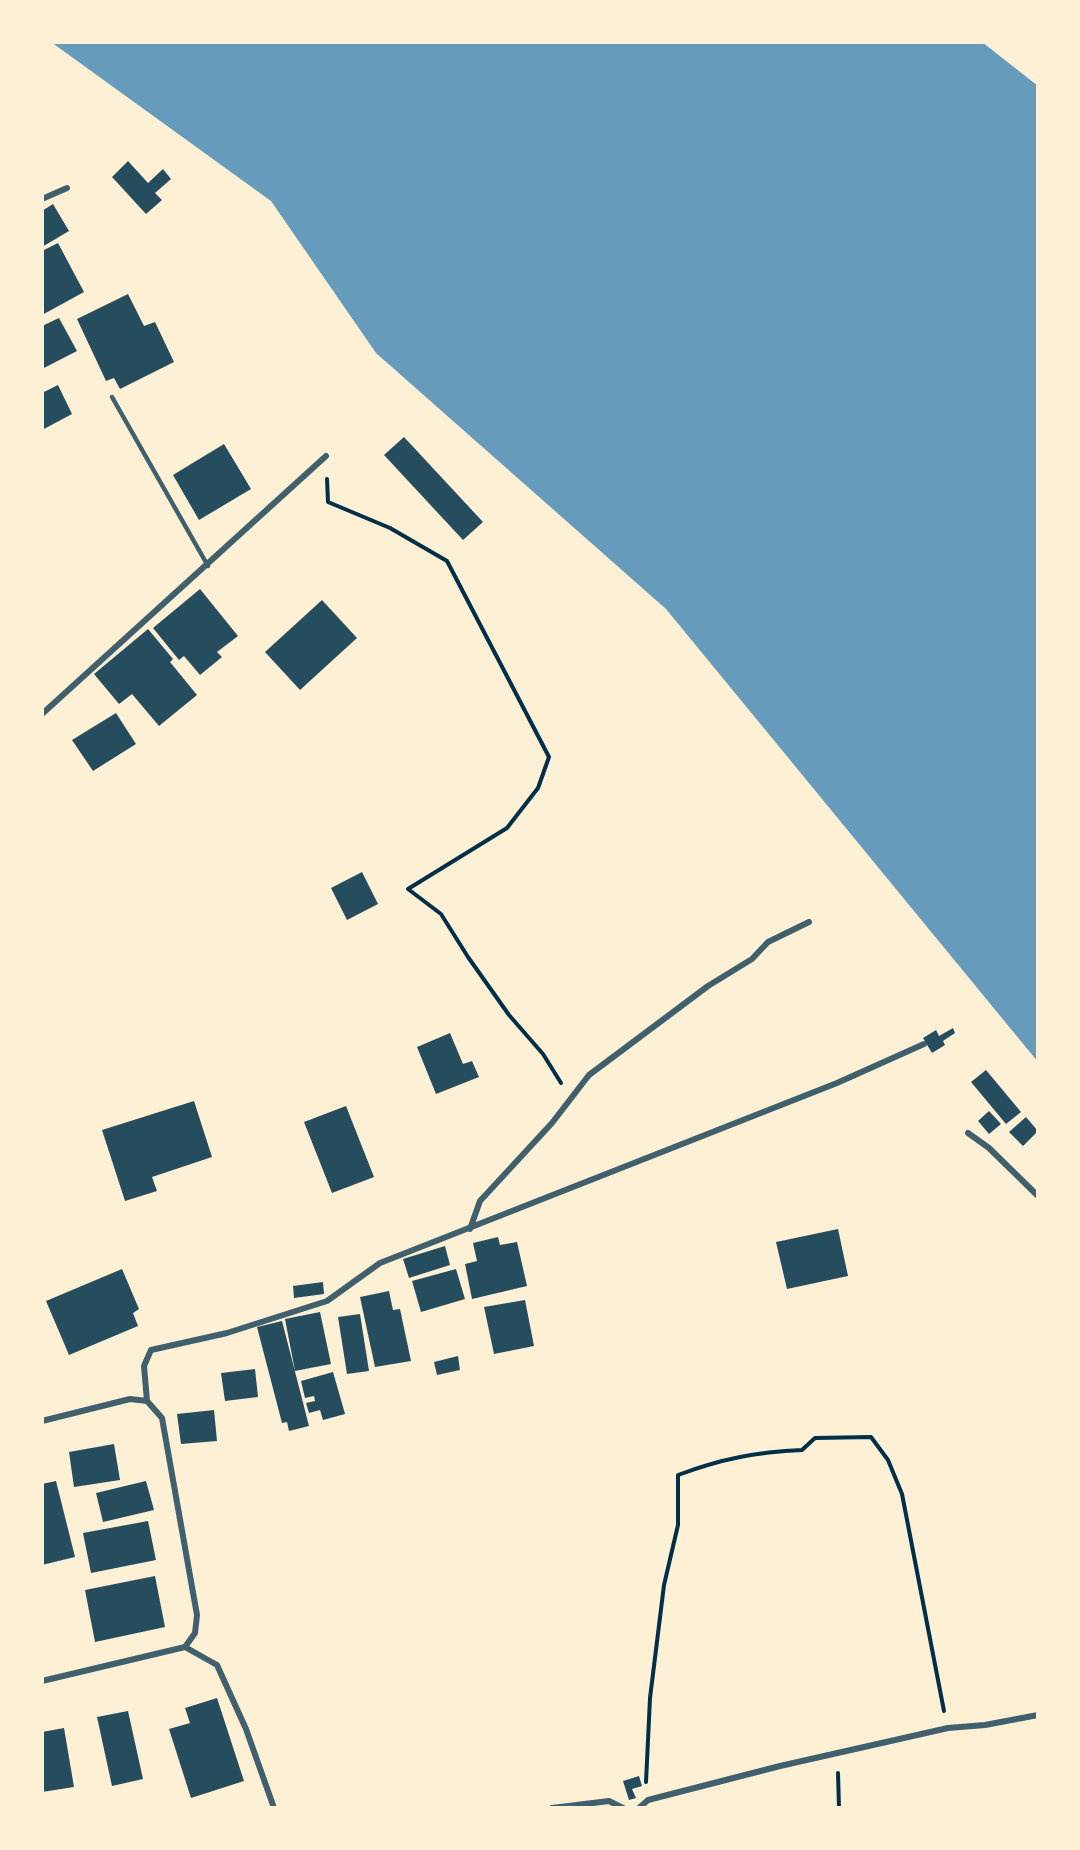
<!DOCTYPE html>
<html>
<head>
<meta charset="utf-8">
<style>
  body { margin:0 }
  #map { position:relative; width:1080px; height:1850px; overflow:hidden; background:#fdf0d5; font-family:"Titillium Web",sans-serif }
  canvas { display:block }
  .frame { position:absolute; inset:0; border:44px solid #fdf0d5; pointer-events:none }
</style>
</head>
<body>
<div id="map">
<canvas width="1080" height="1850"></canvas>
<div class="frame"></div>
</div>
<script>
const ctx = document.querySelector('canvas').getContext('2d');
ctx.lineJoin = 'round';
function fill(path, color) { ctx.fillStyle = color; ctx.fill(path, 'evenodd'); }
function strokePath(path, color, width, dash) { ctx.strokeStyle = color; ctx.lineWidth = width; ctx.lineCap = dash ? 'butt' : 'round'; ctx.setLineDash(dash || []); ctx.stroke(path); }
const water = new Path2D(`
  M51 42H982L1038 86V1062L666 609 376 353 271 201Z`);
const building = new Path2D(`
  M128 161 148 183 163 169 171 179 155 193 162 200 146 214 112 177Z
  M53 204 69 231 42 247V211Z
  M58 243 84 292 42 315V251Z
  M128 294 144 326 155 322 174 362 120 389 114 378 106 381 77 319Z
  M59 318 77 351 42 369V326Z
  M58 385 72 414 42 430V393Z
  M404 437 483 522 463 540 384 455Z
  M224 444 251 489 199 520 173 475Z
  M200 589 238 636 217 652 222 657 200 675 184 656 179 660 153 628Z
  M322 600 357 638 300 690 265 652Z
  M148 629 173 659 170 662 197 695 159 726 132 694 119 704 94 674Z
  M116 713 136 744 93 771 72 740Z
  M362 872 378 904 347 920 331 888Z
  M953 1028 955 1033 943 1041 945 1045 932 1053 923 1038 936 1030 939 1036Z
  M450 1033 463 1064 472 1061 479 1077 436 1094 417 1047Z
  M986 1070 1021 1112 1006 1124 971 1082Z
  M194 1101 212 1157 152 1177 157 1191 125 1201 102 1130Z
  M346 1106 374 1177 332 1193 304 1122Z
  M989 1111 1001 1124 989 1134 978 1121Z
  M1026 1117 1038 1131 1023 1146 1009 1132Z
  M838 1229 848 1276 787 1289 776 1242Z
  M498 1237 500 1245 517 1242 527 1286 472 1299 465 1264 477 1261 473 1243Z
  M445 1246 450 1265 409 1278 403 1259Z
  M122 1269 139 1309 133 1313 138 1326 69 1355 46 1301Z
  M456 1269 465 1299 421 1312 412 1281Z
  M323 1282 324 1294 294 1298 293 1286Z
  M389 1291 393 1310 400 1309 411 1361 375 1367 360 1297Z
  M525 1300 534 1346 494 1354 484 1307Z
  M320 1312 331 1364 295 1371 285 1319Z
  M360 1314 369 1371 347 1374 338 1317Z
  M282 1321 309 1426 289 1431 287 1422 282 1423 257 1327Z
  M458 1356 460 1370 437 1375 434 1362Z
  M255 1369 258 1397 225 1401 221 1373Z
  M333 1372 345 1414 323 1420 320 1410 309 1413 306 1403 315 1401 314 1396 305 1398 301 1381Z
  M214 1410 217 1441 181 1444 177 1414Z
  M114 1444 120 1480 74 1487 69 1452Z
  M56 1481 75 1557 42 1565V1484Z
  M146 1481 154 1510 103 1522 96 1493Z
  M148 1521 156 1560 91 1573 83 1533Z
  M155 1576 165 1627 95 1642 85 1590Z
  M217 1698 244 1781 191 1798 169 1729 190 1723 185 1708Z
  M128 1711 143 1779 112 1786 97 1717Z
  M64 1728 74 1787 42 1792V1732Z
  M639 1776 642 1786 632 1789 636 1798 629 1800 623 1781Z`);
const path = new Path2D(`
  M327 479 328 502 390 528 447 561 549 757 538 788 507 828 408 889 441 914 468 957 509 1015 543 1054 561 1083
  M838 1773 839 1808
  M646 1782 650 1698 664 1585 678 1525V1475C721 1459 756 1452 802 1450L815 1438 871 1437 888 1460 902 1494 944 1711`);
const service = new Path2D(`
  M112 397 208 566`);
const minor = new Path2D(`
  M42 199 67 188
  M42 714 326 456
  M968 1133 989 1148 1038 1196
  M470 1229 480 1201 552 1123 589 1075 708 986 752 959 768 942 809 922
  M147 1401 144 1366 151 1350 227 1333 327 1301 380 1263 837 1083 924 1044
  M42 1421 130 1399 147 1401 162 1418 197 1615 195 1633 185 1647 42 1681
  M185 1647 217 1665 246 1729 274 1808
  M552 1808 609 1801 623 1808
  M639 1808 648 1800 780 1766 948 1728 985 1725 1038 1715`);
fill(water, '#669bbc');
fill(building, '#264d5e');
strokePath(path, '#003049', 4);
strokePath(service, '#3f606c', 4.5);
strokePath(minor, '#3f606c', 6);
</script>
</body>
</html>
